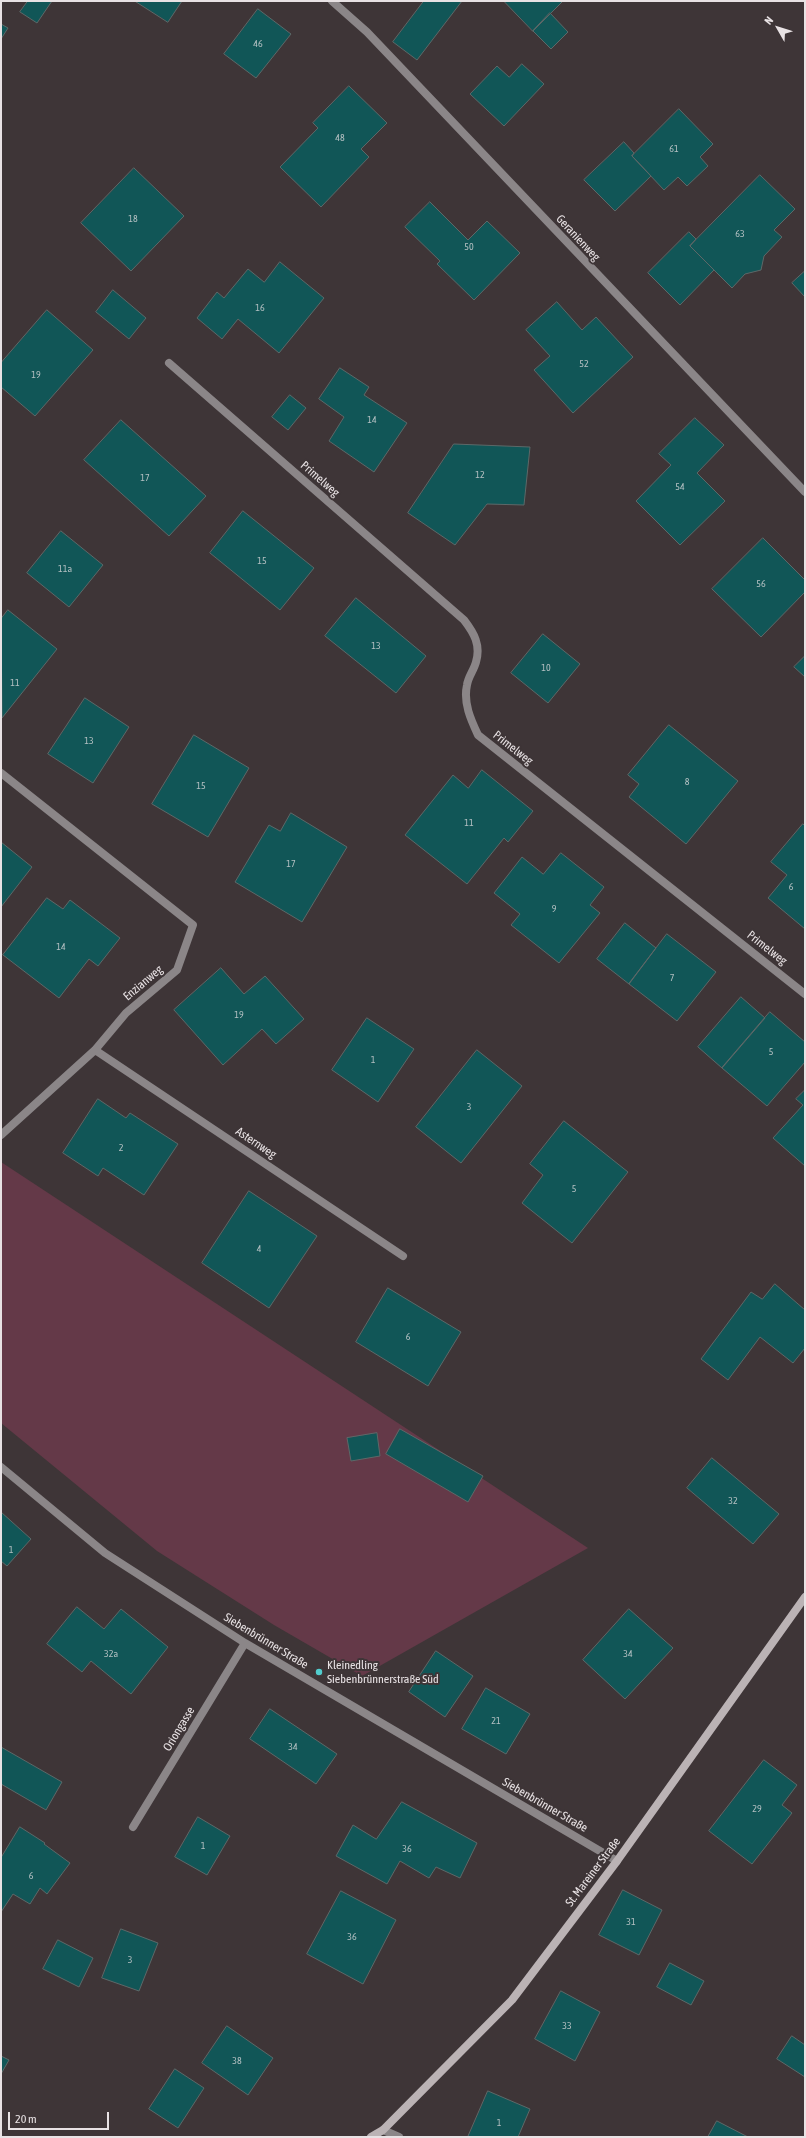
<!DOCTYPE html>
<html>
<head>
<meta charset="utf-8">
<style>
  body { margin:0 }
  #map { position:relative; width:806px; height:2138px; overflow:hidden; background:#3e3537; font-family:"Asap Condensed",sans-serif }
  canvas { display:block }
  .frame { position:absolute; inset:0; border:2px solid #e8e2e4; pointer-events:none }
  .north { position:absolute; left:758px; top:8px; width:40px; height:40px; -webkit-text-stroke:3px #3e3537; paint-order:stroke; rotate:309deg; font-size:11px; font-weight:700; line-height:16px; text-align:center; color:#e8e2e4 }
  .north::after { content:''; display:block; margin:auto; width:14px; height:18px; background:#e8e2e4; clip-path:polygon(50% 0,100% 100%,50% 72%,0 100%) }
  .scale { position:absolute; left:8px; top:2112px; width:101px; height:18px; box-sizing:border-box; border:2px solid #e8e2e4; border-top:0; padding-left:5px; font-size:12px; line-height:14px; white-space:nowrap; color:#e8e2e4; -webkit-text-stroke:3px #3e3537; paint-order:stroke }
</style>
</head>
<body>
<div id="map">
<canvas width="806" height="2138"></canvas>
<div class="frame"></div>
<div class="north">N</div>
<div class="scale">20 m</div>
</div>
<script>
const ctx = document.querySelector('canvas').getContext('2d');
ctx.lineJoin = 'round';
function fill(path, color) { ctx.fillStyle = color; ctx.fill(path, 'evenodd'); }
function strokePath(path, color, width, dash) { ctx.strokeStyle = color; ctx.lineWidth = width; ctx.lineCap = dash ? 'butt' : 'round'; ctx.setLineDash(dash || []); ctx.stroke(path); }
function label(font, color, halo, rows, align = 'center') {
  ctx.font = font + ' "Asap Condensed",sans-serif'; ctx.lineWidth = 4; ctx.setLineDash([]); ctx.textBaseline = 'middle'; ctx.strokeStyle = halo; ctx.fillStyle = color; for (const [text, x, y, turn = 0] of rows) {
    ctx.save(); ctx.translate(x, y); ctx.rotate((+turn || 0) * Math.PI / 180); ctx.textAlign = isNaN(turn) ? turn : align; if (halo) ctx.strokeText(text, 0, 0); ctx.fillText(text, 0, 0); ctx.restore();
  }
}
const green = new Path2D(`
  M1 1162 588 1548 362 1676 274 1625 157 1551 1 1423Z`);
const building = new Path2D(`
  M28 1H52L37 23 20 12Z
  M135 1H182L168 22Z
  M424 1H462L417 60 393 42Z
  M504 1H563L533 31Z
  M258 9 291 34 256 78 224 54Z
  M550 13 568 32 551 49 533 31Z
  M1 24 8 28 1 39Z
  M522 64 544 84 504 126 470 94 497 66 509 77Z
  M349 86 387 123 361 149 369 157 321 207 280 167 318 128 313 123Z
  M679 109 713 144 700 157 708 166 687 186 678 177 664 190 632 156Z
  M624 142 634 153 632 156 651 176 615 211 584 180Z
  M134 168 184 216 131 271 81 223Z
  M760 175 795 209 774 230 782 237 764 256 761 270 745 274 732 288 690 246Z
  M430 202 468 240 487 221 520 253 474 300 437 264 440 261 405 227Z
  M689 232 696 239 690 246 714 270 680 305 648 273Z
  M280 262 324 298 279 353 238 319 222 339 197 318 217 292 224 298 248 269 264 282Z
  M805 271V297L792 283Z
  M113 290 146 318 129 339 96 312Z
  M557 302 582 330 596 317 633 357 573 413 534 370 550 356 526 330Z
  M47 310 93 350 35 416 1 387V363Z
  M340 368 369 387 364 395 407 423 374 472 329 441 344 417 319 399Z
  M290 395 306 408 288 430 272 417Z
  M695 418 724 445 697 473 725 501 680 545 636 501 671 465 659 454Z
  M121 420 206 496 169 536 84 460Z
  M454 444 530 447 524 505 487 504 455 545 408 513Z
  M243 511 314 568 280 610 210 553Z
  M61 531 103 565 69 607 27 573Z
  M763 538 805 580V592L761 637 712 589Z
  M356 598 426 656 396 693 325 636Z
  M8 610 57 649 2 718 1 619Z
  M543 634 580 664 548 703 511 673Z
  M805 656V677L794 667Z
  M85 698 129 727 93 783 48 754Z
  M669 725 738 781 686 844 629 797 639 784 628 775Z
  M194 735 249 768 208 837 152 804Z
  M482 770 533 811 508 842 504 838 467 884 405 835 453 775 468 788Z
  M291 813 347 847 302 922 235 882 269 825 280 831Z
  M803 824 805 826V929L768 898 787 875 771 862Z
  M1 842 32 867 1 907Z
  M561 853 604 887 590 905 600 913 559 963 511 925 520 914 494 893 522 857 543 874Z
  M47 898 63 909 70 900 120 938 98 966 89 959 59 998 3 955Z
  M625 923 656 948 629 984 597 959Z
  M667 934 716 972 677 1021 629 984Z
  M221 968 244 994 265 976 304 1019 276 1044 262 1029 223 1065 174 1010Z
  M741 997 765 1018 722 1068 698 1047Z
  M770 1012 805 1042V1062L767 1106 722 1068Z
  M367 1018 414 1049 378 1102 332 1070Z
  M477 1050 522 1086 461 1163 416 1127Z
  M805 1090V1166L773 1138 803 1105 796 1099Z
  M98 1099 126 1118 130 1113 178 1144 144 1195 103 1168 98 1176 63 1153Z
  M564 1121 628 1172 572 1243 522 1203 543 1175 530 1164Z
  M249 1191 317 1236 269 1308 202 1263Z
  M775 1284 805 1310V1348L793 1363 760 1337 728 1380 701 1359 751 1292 762 1299Z
  M388 1288 461 1332 428 1386 356 1342Z
  M400 1429 483 1476 468 1502 386 1454Z
  M377 1433 380 1456 351 1461 347 1438Z
  M712 1458 779 1514 753 1544 687 1488Z
  M1 1512 31 1539 7 1566 1 1561Z
  M77 1607 104 1629 121 1609 168 1647 131 1694 91 1661 82 1672 47 1644Z
  M629 1609 673 1648 625 1699 583 1660Z
  M436 1651 473 1676 445 1717 409 1692Z
  M486 1688 530 1714 506 1754 462 1729Z
  M270 1709 337 1754 316 1784 250 1739Z
  M1 1747 62 1782 46 1810 1 1784Z
  M764 1760 797 1785 782 1805 792 1813 752 1864 709 1831Z
  M402 1802 477 1843 460 1878 436 1867 429 1878 400 1861 387 1884 336 1856 353 1825 376 1839Z
  M198 1817 230 1836 207 1875 175 1857Z
  M20 1827 45 1843 44 1844 70 1863 47 1894 40 1888 30 1904 13 1894 1 1912V1858Z
  M623 1890 662 1910 639 1955 599 1935Z
  M341 1891 396 1920 363 1984 307 1954Z
  M121 1929 158 1943 139 1991 102 1978Z
  M58 1940 93 1958 79 1987 43 1969Z
  M670 1963 704 1981 691 2005 657 1987Z
  M561 1991 600 2012 575 2061 535 2039Z
  M227 2026 273 2058 248 2095 202 2063Z
  M792 2036 805 2045V2077L777 2059Z
  M1 2056 9 2060 1 2074Z
  M175 2069 204 2088 178 2128 149 2109Z
  M488 2091 530 2109 518 2137H468Z
  M717 2121 748 2137H708Z`);
const street = new Path2D(`
  M332 1 367 32 805 492
  M169 363 464 620C474 633 481 645 476 662 474 670 468 677 467 685 463 703 471 720 478 735L805 994
  M1 773 193 925 177 970 126 1013 95 1050 1 1135
  M95 1050 403 1256
  M1 1467 105 1553 245 1643 617 1861
  M133 1827 245 1643
  M383 2130 399 2137`);
const secondary = new Path2D(`
  M371 2137 383 2130 512 2000 617 1861 805 1597`);
const markers = [
  [319,1672,4,"#52cdce"]
];
const numberNames = [
  ["46",258,44],
  ["48",340,138],
  ["61",674,149],
  ["18",133,219],
  ["63",740,234],
  ["50",469,247],
  ["16",260,308],
  ["52",584,364],
  ["19",36,375],
  ["14",372,420],
  ["12",480,475],
  ["17",145,478],
  ["54",680,487],
  ["15",262,561],
  ["11a",65,569],
  ["56",761,584],
  ["13",376,646],
  ["10",546,668],
  ["11",15,683],
  ["13",89,741],
  ["8",687,782],
  ["15",201,786],
  ["11",469,823],
  ["17",291,864],
  ["6",791,887],
  ["9",554,909],
  ["14",61,947],
  ["7",672,978],
  ["19",239,1015],
  ["5",771,1052],
  ["1",373,1060],
  ["3",469,1107],
  ["2",121,1148],
  ["5",574,1189],
  ["4",259,1249],
  ["6",408,1337],
  ["32",733,1501],
  ["1",11,1550],
  ["32a",111,1654],
  ["34",628,1654],
  ["21",496,1721],
  ["34",293,1747],
  ["29",757,1809],
  ["1",203,1846],
  ["36",407,1849],
  ["6",31,1876],
  ["31",631,1922],
  ["36",352,1937],
  ["3",130,1960],
  ["33",567,2026],
  ["38",237,2061],
  ["1",499,2123]
];
const streetNames = [
  ["Geranienweg",578,238,47],
  ["Primelweg",320,479,41],
  ["Primelweg",513,748,38],
  ["Primelweg",767,948,38],
  ["Enzianweg",143,983,-40],
  ["Asternweg",256,1143,34],
  ["Siebenbrünner Straße",266,1641,31],
  ["Oriongasse",179,1729,-59],
  ["Siebenbrünner Straße",545,1805,30],
  ["St. Mareiner Straße",593,1872,-53]
];
const poiNames = [
  ["Kleinedling",327,1665],
  ["Siebenbrünnerstraße Süd",327,1679]
];
fill(green, '#643948');
fill(building, '#115657');
strokePath(building, '#5d6868', 1);
strokePath(street, '#8b8688', 8);
strokePath(secondary, '#bbb3b5', 8);
for (const [x, y, r, color] of markers) { const dot = new Path2D(); dot.arc(x, y, r, 0, 2 * Math.PI); ctx.fillStyle = color; ctx.fill(dot); strokePath(dot, '#3e3537', 1.5); }
label('10px', '#b2bfc1', null, numberNames);
label('12px', '#e8e2e4', '#3e3537', streetNames);
label('12px', '#e8e2e4', '#3e3537', poiNames, 'left');
</script>
</body>
</html>
